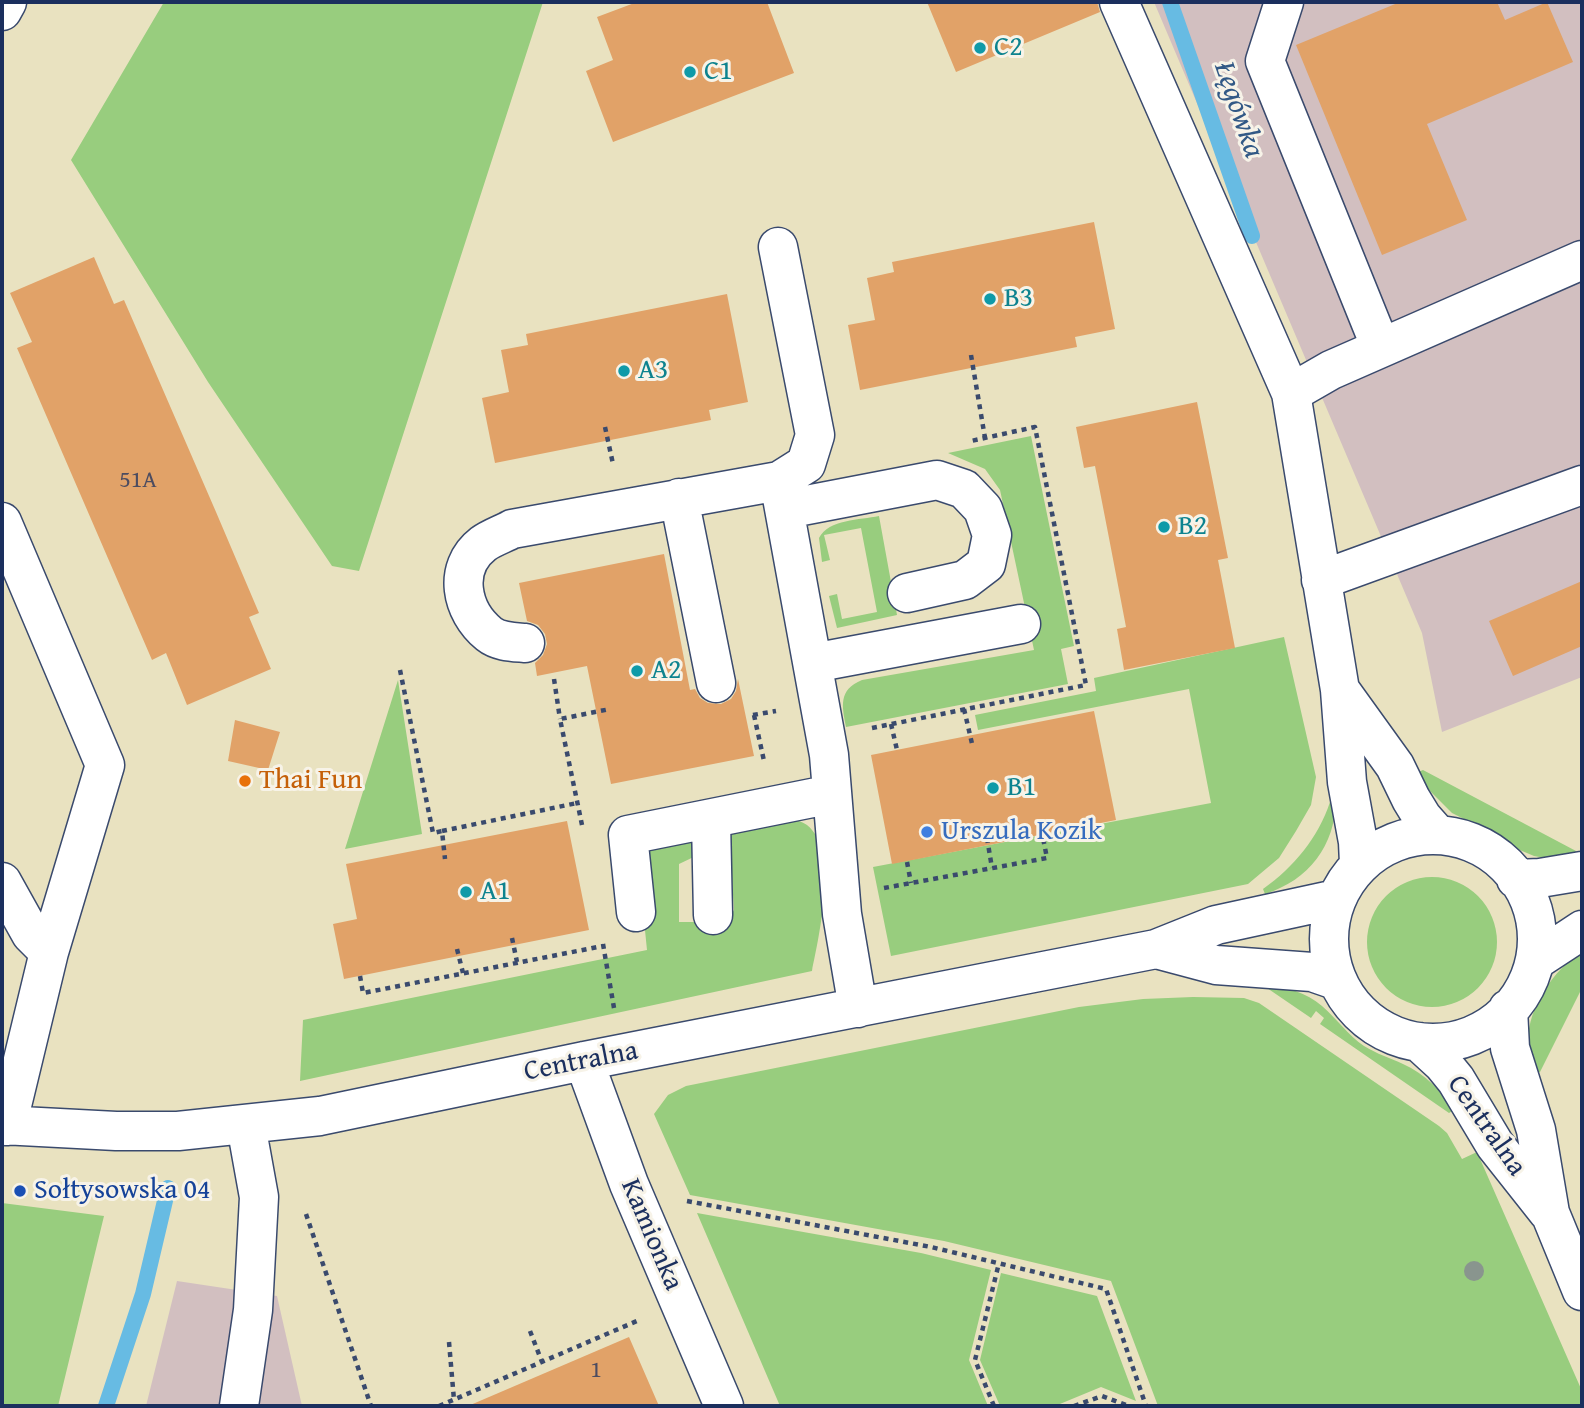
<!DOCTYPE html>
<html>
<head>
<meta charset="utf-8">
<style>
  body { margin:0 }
  #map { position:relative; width:1584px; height:1408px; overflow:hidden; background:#e9e2c0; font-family:"Gentium Book Plus",serif }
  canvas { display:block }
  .frame { position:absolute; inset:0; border:4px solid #1b2f5e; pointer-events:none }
</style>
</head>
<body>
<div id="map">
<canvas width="1584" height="1408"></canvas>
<div class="frame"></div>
</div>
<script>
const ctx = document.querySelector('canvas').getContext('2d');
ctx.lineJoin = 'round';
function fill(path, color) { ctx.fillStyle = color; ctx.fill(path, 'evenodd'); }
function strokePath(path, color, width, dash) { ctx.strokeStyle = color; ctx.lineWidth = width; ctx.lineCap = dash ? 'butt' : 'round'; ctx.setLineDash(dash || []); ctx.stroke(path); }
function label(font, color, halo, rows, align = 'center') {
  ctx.font = font + ' "Gentium Book Plus",serif'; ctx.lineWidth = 6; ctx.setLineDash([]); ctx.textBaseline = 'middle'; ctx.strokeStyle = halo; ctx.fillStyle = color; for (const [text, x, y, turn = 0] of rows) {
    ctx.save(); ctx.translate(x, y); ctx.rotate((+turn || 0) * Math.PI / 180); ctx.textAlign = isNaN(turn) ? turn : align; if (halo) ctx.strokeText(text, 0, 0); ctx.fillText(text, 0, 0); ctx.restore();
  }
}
const industrial = new Path2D(`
  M1154 2H1582V677L1442 732 1422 633Z
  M177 1281 277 1296 302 1406H146Z`);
const green = new Path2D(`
  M164 2H543L359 571 332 566 208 382 71 160Z
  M1031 436 1074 646 1061 649 1068 684 846 727C842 706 838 690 862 680L1034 650 1000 490 985 469 948 453Z
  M879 516 897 615 837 628 829 596 837 594 842 619 877 612 861 528 824 535 830 560 822 562 819 538C829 519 860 520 879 516Z
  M1284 637 1316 777 1311 805 1296 831 1279 858 1248 884 891 956 873 867 1211 803 1189 689 978 730 975 715 1096 691 1094 678Z
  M398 680 422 834 345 849Z
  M1423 770 1576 851 1578 857 1545 858 1534 856 1515 848 1492 833 1452 813 1427 788 1418 772Z
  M1336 800C1335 846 1309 880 1265 894L1263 889C1294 867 1318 838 1330 802Z
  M787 818C793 820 802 821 807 825 839 850 819 936 812 971L300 1081 303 1020 647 950 641 891 640 849 699 837 700 854 679 864V922H727L734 910 729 832Z
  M1367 942a65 65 0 1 1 130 0a65 65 0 1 1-130 0Z
  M1582 951V988L1540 1072 1534 1075C1532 1065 1528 1053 1528 1042 1528 1006 1554 970 1582 951Z
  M1267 983C1287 988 1306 992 1322 1006 1337 1019 1348 1035 1364 1046 1377 1054 1390 1058 1403 1064 1425 1074 1442 1091 1454 1110L1449 1113 1320 1024 1324 1018 1316 1011 1311 1018 1267 988Z
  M1193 997 1244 998 1259 1003 1439 1126 1447 1133 1462 1159 1477 1152 1582 1391V1406H1158L1111 1281 944 1241 690 1195 654 1114 668 1095 686 1086 1079 1007 1143 999Z
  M2 1203 104 1216 58 1406H2Z
  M697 1213 921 1253 991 1270 969 1360 988 1406H780Z
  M1001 1273 1097 1296 1136 1401 1101 1387 1055 1406H1000L980 1360Z`);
const stream = new Path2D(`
  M1170 2 1252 236
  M106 1406 143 1294 168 1188`);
const building = new Path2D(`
  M637 2H767L794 73 613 142 586 71 613 60 597 17Z
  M927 2H1097L1100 12 956 72Z
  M1400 2H1497L1505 20 1547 2 1573 62 1427 124 1467 220 1382 255 1296 45Z
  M1094 222 1115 329 1075 337 1077 347 860 390 848 325 875 320 867 278 894 272 892 262Z
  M94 257 114 304 124 300 216 512 259 613 249 617 271 669 187 705 166 653 152 660 17 348 32 342 10 293Z
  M727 294 748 402 709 410 711 420 495 463 482 398 509 392 501 350 528 345 526 334Z
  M1197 402 1228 558 1218 560 1235 648 1124 670 1117 629 1126 627 1109 538 1095 466 1084 468 1076 427Z
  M664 554 690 690 695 689 700 698 708 703 721 704 731 699 736 691 738 679 754 756 611 784 587 666 537 676 535 663 543 655 547 644 545 634 538 625 527 621 519 583Z
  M1582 581V646L1513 676 1489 621Z
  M1094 711 1116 820 892 864 871 755Z
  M235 720 280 732 268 770 228 761Z
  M567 821 589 930 344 979 333 924 357 919 346 864Z
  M629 1337 659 1406H468Z`);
const path = new Path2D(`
  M971 355 985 438
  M605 427 613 464
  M400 670 433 833 442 831 445 859
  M554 679 560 719
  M964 709 973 748
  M753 715 776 711
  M754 715 764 761
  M891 724 897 750
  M872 728 1086 685 1035 427 971 441
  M582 825 560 719 610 709
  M442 831 577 803
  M987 838 992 868
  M907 862 911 883
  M884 888 1047 858 1041 828
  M512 938 517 962
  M603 944 614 1008
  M457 949 463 973
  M360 976 363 993 603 946
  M687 1201 931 1247 1106 1289 1146 1406
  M306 1214 371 1406
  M530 1331 542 1362
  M449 1342 454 1400
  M439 1406 637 1321
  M994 1406 975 1360 999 1263
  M1074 1406 1102 1396 1129 1406`);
const minor = new Path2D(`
  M1119 2 1291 393
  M1284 2 1265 61 1381 348
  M2 11 7 2
  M778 247 815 435 806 464 779 481 829 755 842 914 858 1008
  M679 498 716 683
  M786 509 937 480 964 489 983 509 992 535 986 564 965 580 907 593
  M2 522 105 765 49 952 7 1126
  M1321 580 1582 485
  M525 643C513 642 499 642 489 634 461 611 452 568 483 544 491 538 503 534 512 529L779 481
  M813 663 1021 624
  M1341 691 1395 766 1411 799 1422 817 1437 834
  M711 820 713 915
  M1329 939a104 104 0 1 1 208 0a104 104 0 1 1-208 0Z
  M1359 864 1358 842 1347 782 1340 690 1291 393 1331 370 1582 260
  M1516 879 1540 878 1582 871
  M2 882 31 934 49 952
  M636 912 628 835 832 794
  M1156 949 1216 965 1312 972 1338 981
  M1535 961 1582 930
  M1508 1009 1510 1048 1536 1130 1550 1213 1582 1291
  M1419 1042 1443 1064 1456 1080 1495 1145 1548 1212
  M584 1061 629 1184 724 1406
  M2 1125 116 1131H178L320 1116 584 1061 1156 949 1216 925 1336 899
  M239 1406 253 1310 259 1197 246 1125`);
const trees = [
  [1474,1271]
];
const markers = [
  [980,48,7,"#0f9aa8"],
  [690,72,7,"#0f9aa8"],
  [990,299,7,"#0f9aa8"],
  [624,371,7,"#0f9aa8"],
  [1164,527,7,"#0f9aa8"],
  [637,671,7,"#0f9aa8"],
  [245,781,7,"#e8710a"],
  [993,788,7,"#0f9aa8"],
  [927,832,7,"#3f7fe0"],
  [466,892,7,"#0f9aa8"],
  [20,1191,7,"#1a4fb4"]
];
const numberNames = [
  ["51A",138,481],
  ["1",596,1371]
];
const cultureNames = [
  ["C2",994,48],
  ["C1",704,72],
  ["B3",1004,299],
  ["A3",638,371],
  ["B2",1178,527],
  ["A2",651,671],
  ["B1",1007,788],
  ["A1",480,892]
];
const foodNames = [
  ["Thai Fun",259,781]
];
const shopNames = [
  ["Urszula Kozik",941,832]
];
const streetNames = [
  ["Centralna",581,1062,-11],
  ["Centralna",1486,1126,55],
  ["Kamionka",651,1235,67]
];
const transitNames = [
  ["Sołtysowska 04",34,1191]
];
const waterNames = [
  ["Łęgówka",1238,110,71]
];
fill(industrial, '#d2bfc0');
fill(green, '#98cd7e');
strokePath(stream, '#67bbe3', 16);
fill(building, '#e1a268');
strokePath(minor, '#3a4a6d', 41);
strokePath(path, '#3a4a6d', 4.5, [5, 5]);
strokePath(minor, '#fff', 38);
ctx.fillStyle = '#89958e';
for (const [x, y] of trees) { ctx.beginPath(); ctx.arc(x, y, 10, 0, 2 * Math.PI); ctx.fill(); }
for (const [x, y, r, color] of markers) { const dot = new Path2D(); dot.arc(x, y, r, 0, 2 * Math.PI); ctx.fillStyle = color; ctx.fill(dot); strokePath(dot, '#f7f3e8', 2.5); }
label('24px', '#4c4c60', null, numberNames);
label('28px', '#0d838f', '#f7f3e8', cultureNames, 'left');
label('28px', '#c56008', '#f7f3e8', foodNames, 'left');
label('28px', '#366cbe', '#f7f3e8', shopNames, 'left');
label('28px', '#1b2f5e', '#f7f3e8', streetNames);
label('28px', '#164399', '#f7f3e8', transitNames, 'left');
label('italic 30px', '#325986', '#f7f3e8', waterNames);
</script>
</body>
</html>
